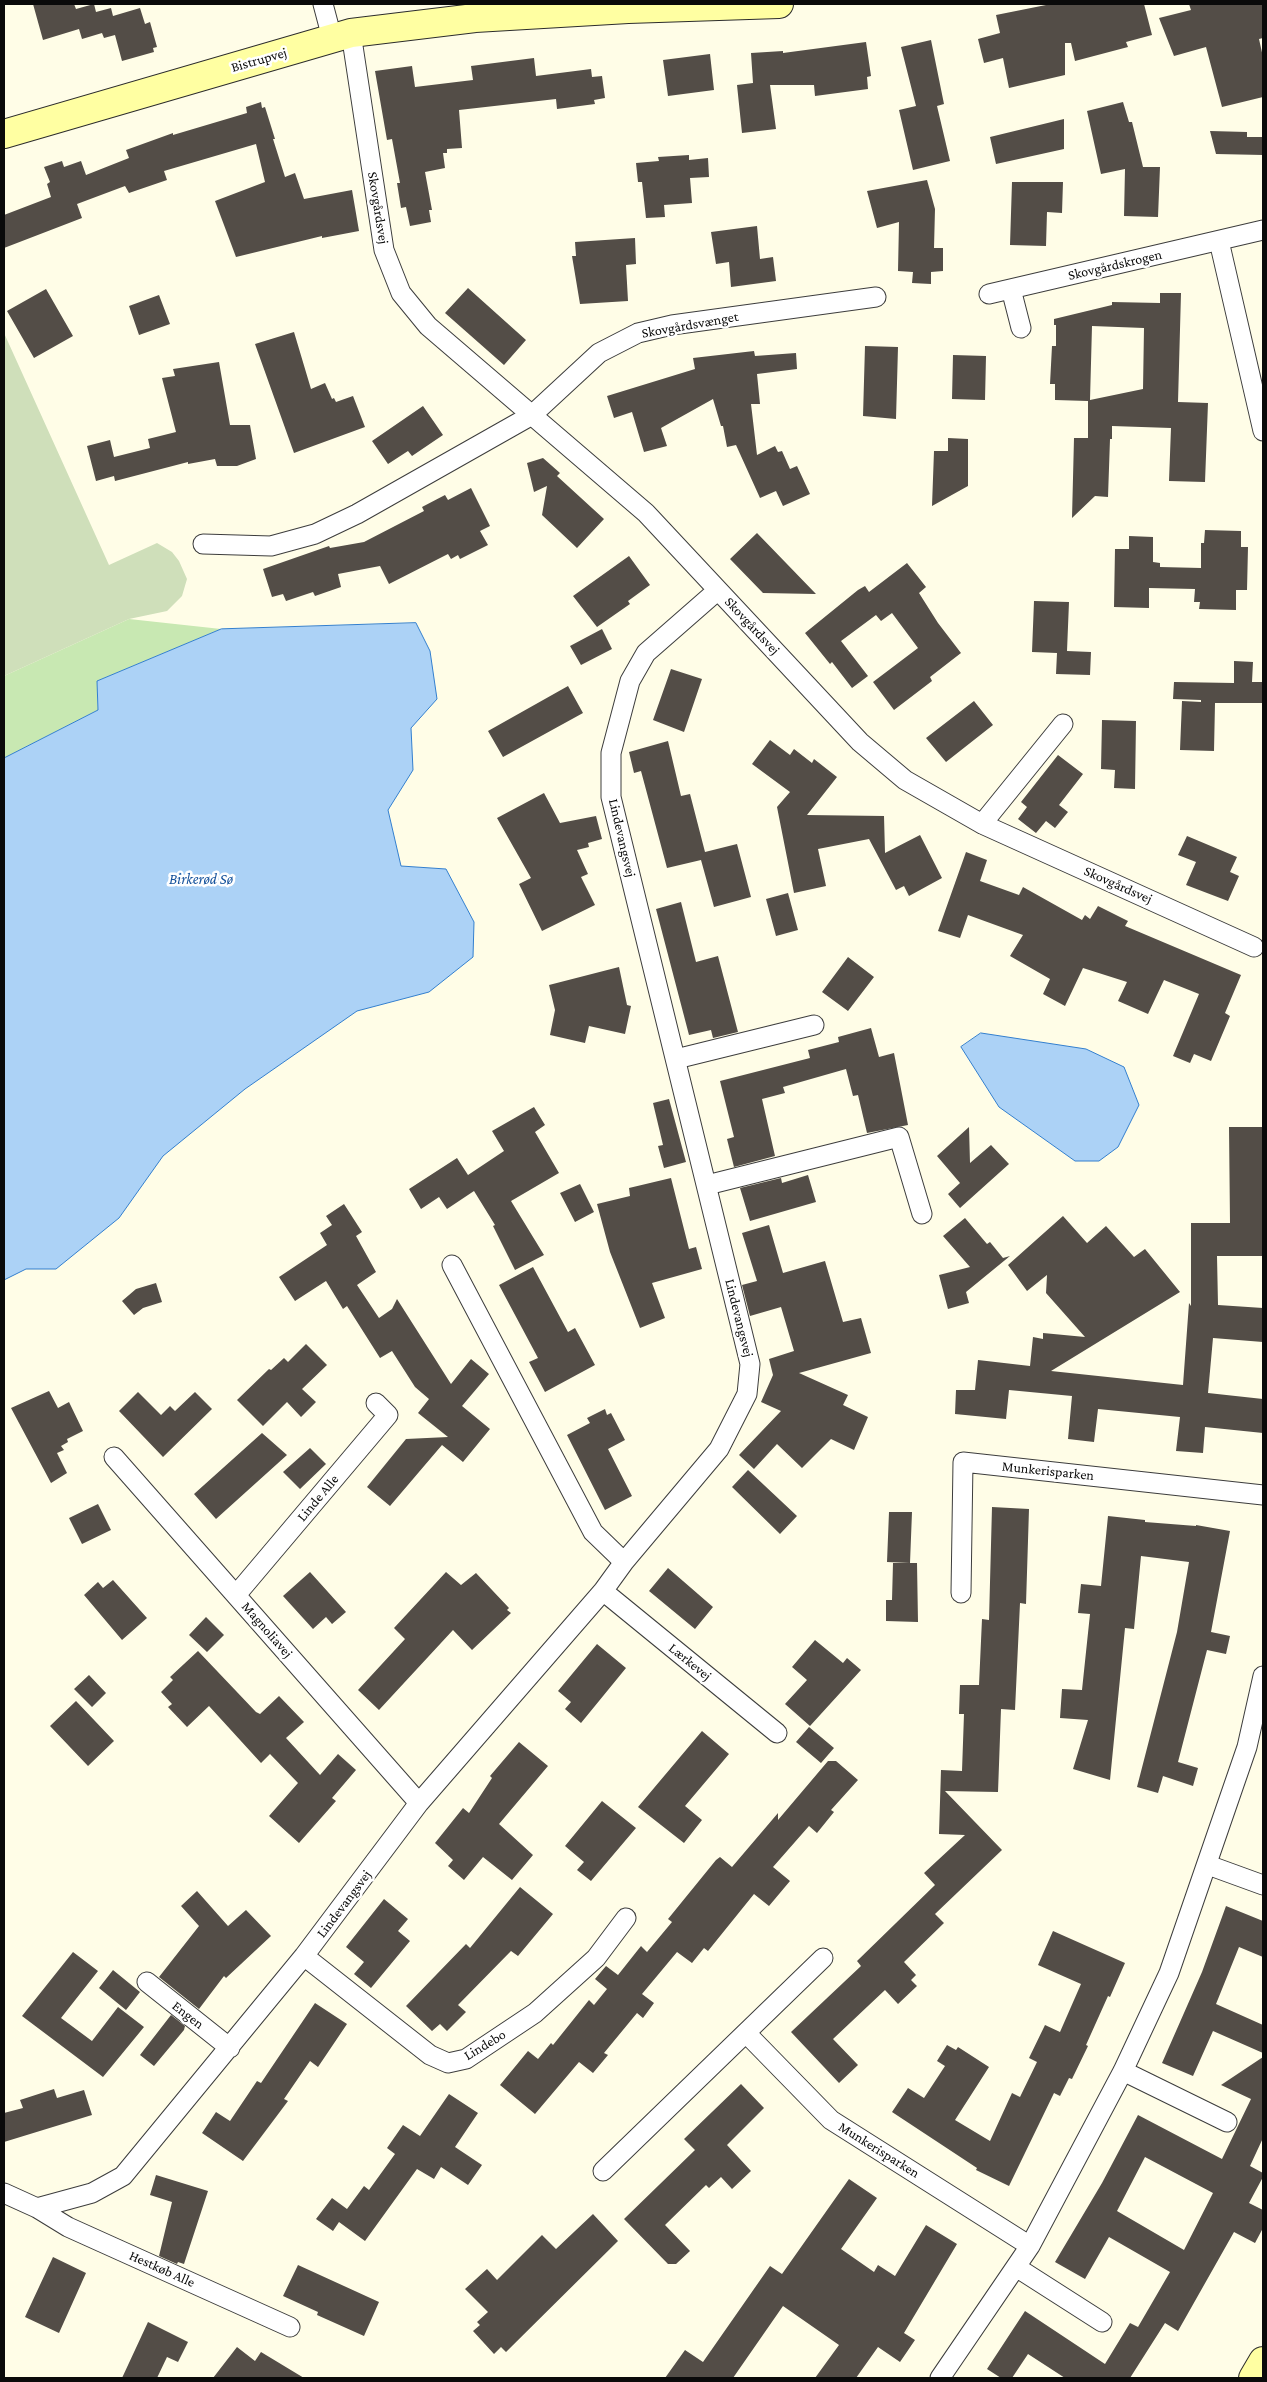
<!DOCTYPE html>
<html>
<head>
<meta charset="utf-8">
<style>
  body { margin:0 }
  #map { position:relative; width:1267px; height:2382px; overflow:hidden; background:#fffde7; font-family:"Crimson Pro",serif }
  canvas { display:block }
  .frame { position:absolute; inset:0; border:5px solid #0a0a0a; pointer-events:none }
</style>
</head>
<body>
<div id="map">
<canvas width="1267" height="2382"></canvas>
<div class="frame"></div>
</div>
<script>
const ctx = document.querySelector('canvas').getContext('2d');
ctx.lineJoin = 'round';
function fill(path, color) { ctx.fillStyle = color; ctx.fill(path, 'evenodd'); }
function strokePath(path, color, width, dash) { ctx.strokeStyle = color; ctx.lineWidth = width; ctx.lineCap = dash ? 'butt' : 'round'; ctx.setLineDash(dash || []); ctx.stroke(path); }
function label(font, color, halo, rows, align = 'center') {
  ctx.font = font + ' "Crimson Pro",serif'; ctx.lineWidth = 5; ctx.setLineDash([]); ctx.textBaseline = 'middle'; ctx.strokeStyle = halo; ctx.fillStyle = color; for (const [text, x, y, turn = 0] of rows) {
    ctx.save(); ctx.translate(x, y); ctx.rotate((+turn || 0) * Math.PI / 180); ctx.textAlign = isNaN(turn) ? turn : align; if (halo) ctx.strokeText(text, 0, 0); ctx.fillText(text, 0, 0); ctx.restore();
  }
}
const green = new Path2D(`
  M129 619 221 629 97 681 98 710 4 758V676Z`);
const cemetery = new Path2D(`
  M4 333 109 565 157 543 172 552 179 561 187 579 182 596 167 611 129 619 4 676Z`);
const water = new Path2D(`
  M416 623 430 651 437 699 411 728 413 770 388 810 401 866 446 869 474 922 473 957 429 992 357 1011 245 1089 163 1156 119 1218 56 1269H26L4 1280V758L98 710 97 681 221 629Z
  M981 1033 1086 1049 1124 1067 1139 1105 1118 1147 1099 1161H1075L999 1107 961 1047Z`);
const building = new Path2D(`
  M33 4H74L76 9 94 4 96 12 111 8 113 16 140 8 145 24 150 22 157 47 153 48 154 52 122 61 115 35 104 38 102 33 82 39 79 29 43 40Z
  M1051 4H1144L1152 35 1126 42 1128 47 1075 61 1071 43H1065V75L1009 88 1003 58 984 63 978 39 1000 33 996 15Z
  M1189 4H1263V38L1259 39 1263 57V97L1222 107 1206 47 1174 56 1159 18 1191 10Z
  M931 40 944 104 937 106 950 161 913 170 899 110 916 106 901 47Z
  M866 42 871 76 867 77 868 89 815 96 814 85H770L776 129 742 133 737 85 753 83 751 53 783 51V53Z
  M710 54 714 90 668 96 663 60Z
  M534 58 536 76 591 69 592 77 602 76 605 98 594 100 595 104 557 109 556 99 459 110 462 148 447 149V153H443L445 168 425 172 432 210H429L431 222 410 226 406 207 401 208 397 183H400L392 139 387 140 375 71 412 66 415 87 473 80 471 66Z
  M261 102 262 108 265 107 275 139H273L285 177 295 173 304 199 352 190 359 231 322 238V236L236 257 215 201 265 182 256 144 164 171 167 180 129 193 125 186 77 204 82 218 4 248V215L51 197 47 184 50 182 44 167 62 161 64 167 81 161 86 175 129 158 126 150 173 133V135L247 113 246 107Z
  M1123 102 1129 122H1132L1143 167H1160L1158 217 1124 216 1125 169 1101 174 1087 111Z
  M1064 119V149L996 164 990 137Z
  M1210 131 1247 132V137H1263V155L1216 154Z
  M689 155V160L708 158 709 177 690 178 692 203 664 205 665 217 646 218 642 182H638L636 163 659 161 658 157Z
  M927 180 935 209 934 248H943V271L931 272V284L912 283 913 272 898 271 899 222 877 228 867 191Z
  M1012 182H1063L1062 213 1047 212 1046 246 1010 245Z
  M757 226 760 259 773 257 776 281 731 287 729 262 716 264 711 232Z
  M635 238 636 264 626 265 628 301 580 304 572 256H576L575 242Z
  M468 288 526 340 504 365 445 313Z
  M46 289 73 336 34 358 7 311Z
  M1160 293H1181L1178 402 1208 403 1205 482 1169 481 1171 428 1112 426V439H1110L1108 497 1095 496 1072 518 1074 438H1088V401L1055 400V384H1050L1052 346H1056V325H1070H1054V319L1112 305V302L1160 303ZM1092 326 1144 328 1143 389 1090 400Z
  M159 295 170 324 139 335 129 306Z
  M294 332 311 389 325 383 332 399 334 398 336 402 353 396 365 427 294 453 255 344Z
  M865 346 898 347 896 419 863 416Z
  M754 351 755 356 796 353 797 369 757 374 760 404H751L757 455 775 446 778 452 782 451 790 469 797 466 810 494 783 506 776 491 760 498 736 445 727 447 723 426H721L713 399 661 428 667 446 644 452 632 412 614 418 607 396 695 369 693 358Z
  M953 355 986 356 985 400 952 399Z
  M219 362 230 425H250L256 459 237 466H217L215 459 188 464V462L115 481 114 476 96 481 87 446 110 440 114 457 150 448 148 439 176 432 162 378 175 376 173 369Z
  M423 406 443 435 412 456 408 451 388 464 372 441Z
  M948 438 968 439V486L932 506 934 451H948Z
  M543 458 560 473 557 476 604 519 577 548 542 515 547 486 534 492 527 463Z
  M471 488 490 526 480 531 488 545 460 559 458 555 451 559 448 554 389 584 380 566 338 574 341 587 315 596 313 592 286 601 283 594 272 597 263 569 329 546 330 548 364 542 424 511 422 507 445 495 448 500Z
  M1205 530 1241 531V547H1248L1247 590H1236V610L1199 609 1200 602H1194L1195 589 1149 588V608L1114 607 1115 549H1129V536L1153 537V562L1160 563V567L1201 568V543H1204Z
  M757 533 816 594 763 593 730 559Z
  M629 556 650 585 628 601 630 604 597 627 573 596Z
  M907 563 926 587 919 593 938 623 961 653 930 677 932 681 894 710 873 682 918 648 892 613 881 621 876 615 841 641 868 676 852 688 832 662 830 664 805 633 858 590 865 586 869 592Z
  M1034 601 1069 602 1067 651 1091 652 1090 675 1056 674 1057 653 1032 652Z
  M602 629 612 649 581 665 570 646Z
  M1234 661 1253 662 1252 682H1263V703H1215L1214 751 1180 750 1182 701 1201 702V700L1173 699 1174 682 1234 683Z
  M671 669 702 679 684 732 653 720Z
  M568 686 583 713 503 757 488 731Z
  M974 701 993 725 946 762 926 738Z
  M1102 720 1136 721 1135 789 1114 788 1115 770 1101 769Z
  M770 740 790 755 794 749 812 763 814 759 837 777 807 815 884 816 885 853 920 835 942 878 909 896 904 886 896 890 869 839 818 849 826 886 794 893 777 807 790 792 752 764Z
  M668 741 681 796 690 794 705 852 737 844 751 897 714 907 701 860 667 868 641 771 634 773 629 752Z
  M1058 755 1083 774 1059 805 1068 812 1055 828 1046 821 1036 833 1018 819 1027 807 1021 802Z
  M544 793 560 823 596 816 602 839 588 843 589 847 577 850 588 874 581 877 595 905 542 931 519 884 531 878 497 818Z
  M1187 836 1237 857 1230 872 1239 876 1228 901 1186 885 1196 862 1178 855Z
  M966 852 987 860 980 881 1019 895 1023 887 1082 920 1085 915 1090 919 1098 906 1128 921 1125 926 1241 975 1225 1013 1230 1016 1211 1061 1194 1054 1190 1063 1173 1056 1199 994 1164 980 1148 1014 1118 1001 1127 982 1083 968 1065 1006 1043 994 1050 979 1010 956 1023 935 968 915 960 938 938 931Z
  M788 893 798 930 776 936 766 899Z
  M681 902 696 962 718 956 738 1032 713 1038 711 1030 689 1035 656 909Z
  M848 957 874 977 848 1011 822 992Z
  M619 967 627 1005 631 1006 625 1034 589 1026 585 1043 550 1035 555 1010 549 985Z
  M871 1028 879 1057 894 1053 908 1125 867 1133 858 1095 853 1096 846 1069 783 1087 785 1093 762 1099 775 1156 734 1167 727 1139 734 1137 720 1081 810 1058 808 1050 839 1042 838 1037Z
  M669 1099 686 1162 664 1168 658 1146 663 1145 653 1103Z
  M534 1107 545 1125 535 1132 559 1173 511 1201 544 1255 515 1270 493 1226 495 1225 474 1191 447 1209 439 1197 421 1209 409 1189 457 1158 468 1175 504 1151 492 1131Z
  M969 1127 970 1163 991 1145 1009 1164 960 1208 948 1194 960 1183 937 1156Z
  M1229 1127H1263V1256H1217L1218 1305 1263 1308V1342L1213 1338 1208 1393 1263 1399V1433L1205 1427 1203 1453 1176 1451 1180 1417 1098 1409 1094 1442 1068 1439 1072 1396 1009 1390 1006 1419 955 1414 956 1390H975L978 1360 1030 1366 1033 1337 1043 1339V1333L1085 1337 1046 1293 1047 1275 1027 1291 1008 1265 1063 1216 1087 1243 1106 1226 1134 1257 1145 1249 1180 1292 1051 1371 1183 1385 1189 1303 1191 1306V1223H1230Z
  M808 1175 816 1202 750 1221 740 1188 781 1178 782 1183Z
  M671 1178 689 1249 696 1247 702 1269 652 1283 665 1318 640 1328 610 1252 597 1204 630 1196 629 1188Z
  M580 1184 594 1212 575 1222 560 1193Z
  M344 1204 362 1232 356 1236 376 1272 357 1285 379 1318 392 1309 397 1299 451 1384 471 1359 489 1374 462 1406 490 1429 463 1462 442 1445 390 1506 367 1487 406 1439 448 1437 418 1413 429 1399 415 1387 392 1351 380 1358 347 1306 343 1309 326 1281 295 1301 279 1277 327 1245 320 1233 332 1225 326 1216Z
  M965 1218 987 1244 990 1242 1003 1258 1010 1256 966 1292 969 1303 948 1309 939 1275 970 1267 943 1236Z
  M769 1225 783 1273 825 1261 843 1322 861 1318 871 1353 799 1373 848 1395 843 1405 868 1417 854 1450 831 1439 802 1468 777 1444 754 1469 739 1455 781 1411 761 1402 773 1375 769 1359 794 1351 781 1307 750 1316 742 1285 757 1281 742 1233Z
  M533 1267 568 1332 575 1328 595 1365 545 1392 529 1362 538 1358 499 1285Z
  M156 1283 162 1302 143 1308 134 1315 122 1301 136 1289Z
  M306 1344 327 1365 302 1389 316 1402 301 1417 287 1402 263 1426 237 1400 269 1369 271 1370 284 1358 288 1362Z
  M49 1391 58 1408 69 1402 83 1431 67 1439 68 1442 61 1446 64 1450 57 1453 67 1473 51 1483 11 1408Z
  M138 1392 161 1415 170 1406 175 1411 195 1392 212 1409 163 1457 119 1411Z
  M605 1409 607 1415 611 1413 625 1440 608 1449 632 1496 605 1510 567 1435 590 1423 587 1418Z
  M262 1433 287 1455 216 1519 194 1494Z
  M310 1448 326 1464 300 1489 283 1472Z
  M748 1470 797 1516 780 1534 732 1487Z
  M98 1504 111 1530 82 1544 69 1518Z
  M992 1507 1029 1509 1026 1604 1020 1603 1015 1710 1001 1709 998 1792 945 1791 1002 1850 935 1914 944 1923 904 1962 916 1975 911 1980 917 1986 898 2004 885 1990 833 2039 858 2065 839 2083 791 2032 861 1966 857 1961 935 1885 924 1873 965 1835 939 1834 941 1770 962 1771 964 1714H959L960 1685H979L982 1619 989 1620Z
  M889 1512H912L910 1563 887 1562Z
  M1108 1516 1145 1520V1522L1196 1526V1525L1230 1531 1211 1632 1230 1636 1226 1654 1207 1650 1178 1762 1198 1768 1193 1786 1163 1776 1158 1793 1137 1787 1177 1632 1189 1562 1141 1556 1134 1629 1125 1628 1110 1780 1073 1769 1088 1720 1060 1718 1062 1689 1082 1690 1090 1614 1078 1613 1081 1584 1101 1586Z
  M893 1563H917L918 1622 886 1621V1600H892Z
  M668 1568 713 1607 695 1629 649 1591Z
  M310 1572 346 1612 332 1624 326 1617 313 1629 283 1596Z
  M446 1572 461 1585 476 1573 509 1608 507 1610 511 1613 472 1650 453 1630 379 1710 358 1690 405 1639 394 1628Z
  M113 1580 147 1618 122 1640 84 1595 98 1582 103 1588Z
  M206 1617 224 1635 207 1652 189 1635Z
  M815 1640 843 1663 847 1658 861 1670 810 1726 785 1704 807 1680 792 1667Z
  M597 1644 626 1668 581 1723 565 1709 571 1702 558 1691Z
  M198 1651 256 1712 260 1714 279 1696 304 1722 286 1738 320 1775 338 1754 356 1770 332 1798 336 1801 299 1843 269 1816 298 1783 270 1754 261 1763 209 1706 187 1727 168 1707 172 1704 161 1692 173 1680 170 1677Z
  M89 1675 106 1693 92 1707 74 1689Z
  M76 1701 114 1741 88 1766 50 1726Z
  M809 1727 834 1748 821 1763 796 1742Z
  M702 1731 729 1754 685 1806 702 1820 684 1843 638 1807Z
  M519 1742 548 1766 499 1824 533 1855 512 1880 483 1857 464 1880 448 1866 453 1860 435 1843 463 1808 469 1813 492 1778 490 1776Z
  M828 1761H836L858 1780 831 1810 834 1812 817 1833 809 1826 773 1867 790 1881 769 1906 754 1894 708 1951 704 1948 692 1963 677 1952 642 1994 654 2003 643 2018 637 2013 604 2053 608 2055 593 2073 579 2062 535 2114 500 2085 528 2051 538 2059 551 2043 553 2045 589 2000 594 2005 607 1989 595 1979 606 1966 618 1975 641 1946 647 1952 672 1922 668 1919 716 1860 720 1857 732 1867 778 1813V1820Z
  M602 1801 636 1828 591 1881 577 1870 584 1862 565 1846Z
  M520 1887 553 1914 518 1956 511 1951 458 2005 466 2012 447 2031 440 2024 432 2031 406 2006 466 1944 470 1948Z
  M197 1891 228 1926 246 1910 271 1936 226 1978 224 1976 199 2009 159 1977 199 1926 181 1906Z
  M384 1899 408 1919 398 1931 410 1941 371 1988 354 1974 364 1962 346 1947Z
  M1226 1906 1263 1921V1957L1239 1947 1216 2004 1263 2025V2053L1213 2031 1193 2076 1162 2063 1202 1972Z
  M1053 1931 1125 1963 1110 1997 1108 1996 1086 2045 1088 2046 1072 2079 1069 2078 1060 2096 1054 2093 1009 2186 976 2170 977 2168 892 2112 908 2088 924 2098 945 2066 937 2061 947 2045 956 2050 958 2047 989 2067 955 2120 990 2141 1012 2093 1020 2097 1037 2062 1029 2058 1045 2025 1060 2032 1081 1984 1038 1965Z
  M73 1952 98 1971 61 2018 92 2041 118 2007 144 2027 103 2077 22 2016Z
  M113 1970 140 1992 126 2010 99 1988Z
  M315 2003 347 2024 318 2067 310 2061 284 2099 288 2101 243 2161 202 2133 216 2112 230 2121 257 2081 261 2083Z
  M171 2015 185 2026 184 2030 154 2066 140 2055Z
  M1263 2057V2138L1250 2166 1263 2173V2177L1249 2203 1263 2210V2228L1255 2243 1234 2232 1178 2331 1165 2323 1130 2378H1065L1028 2354 1012 2378H1001L987 2369 1025 2311 1105 2364 1130 2323 1138 2327 1170 2272 1109 2237 1085 2279 1055 2262 1102 2183 1138 2115 1222 2159 1251 2099 1221 2085ZM1145 2157 1213 2193 1184 2250 1117 2211Z
  M741 2084 764 2108 727 2145 751 2171 732 2189 721 2177 709 2188 706 2185 665 2225 690 2251 676 2264H668L624 2219 695 2150 684 2139Z
  M54 2089 57 2098 84 2090 92 2115 4 2142V2113L23 2108 20 2100Z
  M449 2094 478 2113 455 2147 482 2165 468 2185 441 2167 434 2179 417 2169 365 2241 339 2222 333 2231 316 2219 332 2198 347 2209 364 2186 369 2190 395 2154 387 2148 403 2125 420 2136Z
  M156 2175 208 2191 184 2264 178 2262 177 2264 159 2256 172 2202 150 2195Z
  M849 2179 877 2198 841 2249 874 2272 878 2265 895 2276 926 2225 957 2244 904 2333 915 2340 900 2362 878 2347 856 2378H815L839 2345 783 2306 733 2378H665L685 2350 703 2362 770 2266 782 2274Z
  M593 2214 618 2241 506 2352 501 2347 494 2354 473 2331 480 2325 477 2322 488 2312 465 2289 487 2269 497 2280 542 2235 556 2249Z
  M53 2257 86 2273 59 2333 25 2317Z
  M298 2265 379 2302 364 2336 317 2315 318 2312 283 2296Z
  M148 2322 188 2342 178 2362 167 2357 157 2378H122Z
  M237 2347 255 2361 261 2352 304 2378H213Z`);
const street = new Path2D(`
  M323 4 332 38
  M351 33 384 250 401 293 428 326 646 513 860 742 905 780 982 824 1254 947
  M1219 241 1263 431
  M1011 289 1021 328
  M989 294 1263 230
  M203 544 271 546 315 534 357 514 532 415 599 353 638 333 672 325 876 297
  M982 824 1063 724
  M676 1059 814 1025
  M707 1185 899 1137 922 1214
  M452 1265 593 1532 624 1562
  M114 1457 419 1803
  M603 1591 777 1733
  M961 1593 963 1462 1263 1495
  M236 1595 388 1415 376 1403
  M1208 1865 1263 1885
  M304 1956 430 2055 448 2063 466 2059 535 2013 596 1958 626 1918
  M147 1982 230 2048
  M746 2033 831 2120 1030 2246
  M1123 2071 1227 2122
  M603 2171 823 1958
  M4 2193 37 2208 68 2227 290 2327
  M37 2208 92 2193 123 2176 304 1956 419 1803 603 1591 624 1562 719 1449 747 1394 750 1364 611 797V753L630 681 646 653 718 590
  M1016 2267 1102 2322
  M940 2378 1030 2246 1123 2071 1169 1973 1247 1747 1263 1676`);
const secondary = new Path2D(`
  M4 134 351 33 475 18 628 9 779 4
  M1253 2378 1263 2361`);
const streetNames = [
  ["Bistrupvej",259,60,-16],
  ["Skovgårdsvej",378,208,81],
  ["Skovgårdskrogen",1115,265,-13],
  ["Skovgårdsvænget",690,325,-10],
  ["Skovgårdsvej",752,626,47],
  ["Lindevangsvej",622,838,77],
  ["Skovgårdsvej",1118,885,24],
  ["Lindevangsvej",739,1318,76],
  ["Munkerisparken",1048,1471,6],
  ["Linde Alle",318,1498,-50],
  ["Magnoliavej",267,1630,49],
  ["Lærkevej",690,1662,39],
  ["Lindevangsvej",344,1904,-53],
  ["Engen",188,2015,38],
  ["Lindebo",485,2045,-31],
  ["Munkerisparken",879,2150,32],
  ["Hestkøb Alle",162,2269,24]
];
const waterNames = [
  ["Birkerød Sø",201,879]
];
fill(green, '#c8e8b2');
fill(cemetery, '#cfdfba');
fill(water, '#acd2f6');
strokePath(water, '#337fce', 1);
fill(building, '#534d47');
strokePath(street, '#3d3d3d', 21);
strokePath(secondary, '#2c2c2c', 30);
strokePath(street, '#fff', 19);
strokePath(secondary, '#ffffa2', 28);
label('14px', '#0a0a0a', '#fff', streetNames);
label('italic 15px', '#14519b', '#fff', waterNames);
</script>
</body>
</html>
